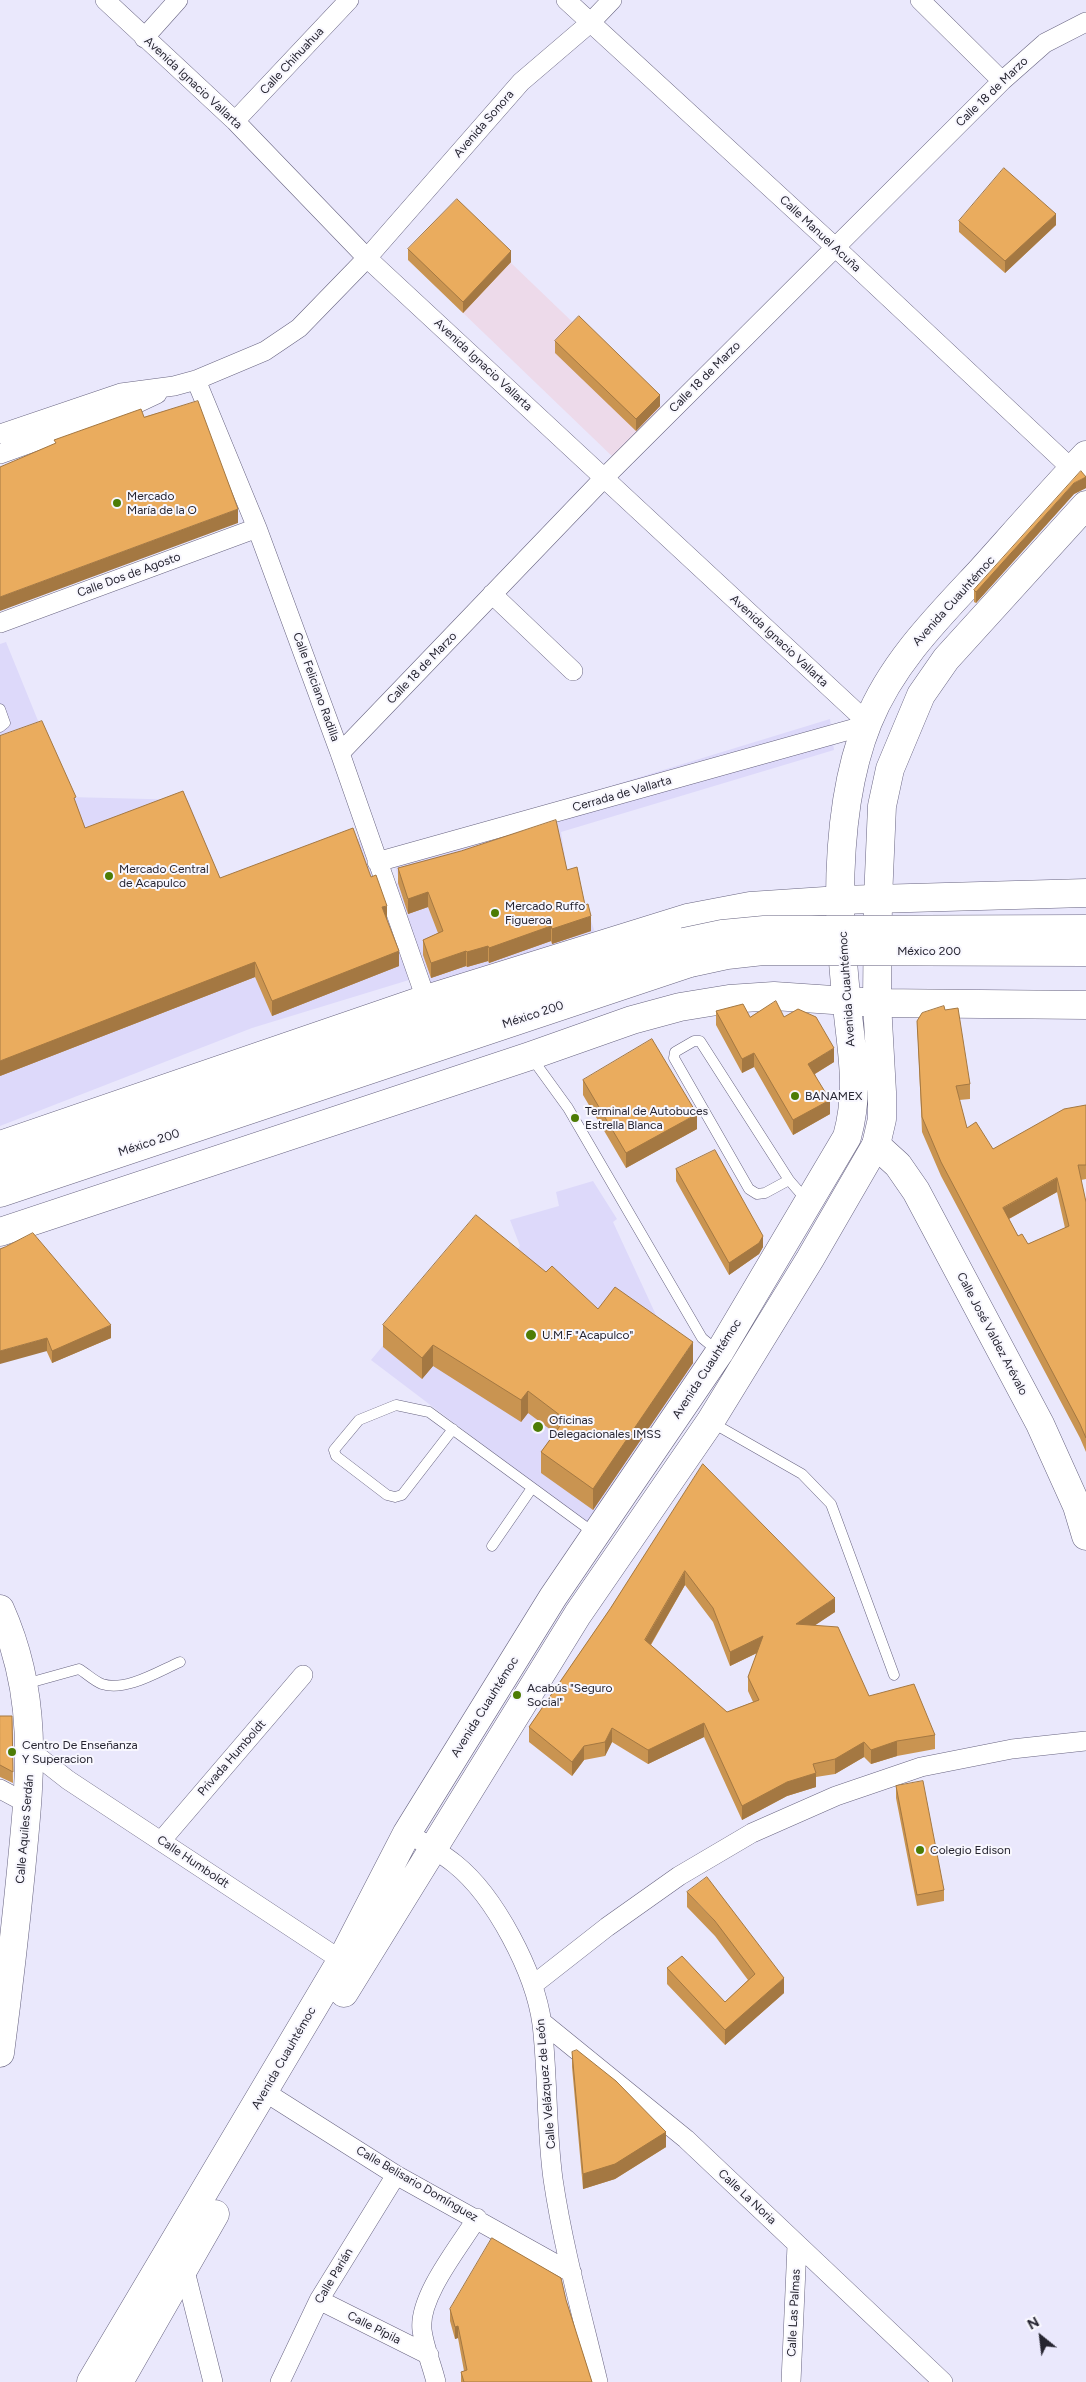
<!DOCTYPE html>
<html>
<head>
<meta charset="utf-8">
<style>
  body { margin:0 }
  #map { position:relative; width:1086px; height:2382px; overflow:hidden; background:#eae8fc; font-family:Figtree,sans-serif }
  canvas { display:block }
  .north { position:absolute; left:1016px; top:2312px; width:50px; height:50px; -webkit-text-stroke:4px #f8f7fe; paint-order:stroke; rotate:331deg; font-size:14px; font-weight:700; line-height:20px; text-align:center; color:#262531 }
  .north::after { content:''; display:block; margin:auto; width:18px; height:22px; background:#262531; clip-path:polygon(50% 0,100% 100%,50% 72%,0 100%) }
</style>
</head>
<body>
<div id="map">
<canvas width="1086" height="2382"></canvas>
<div class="north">N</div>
</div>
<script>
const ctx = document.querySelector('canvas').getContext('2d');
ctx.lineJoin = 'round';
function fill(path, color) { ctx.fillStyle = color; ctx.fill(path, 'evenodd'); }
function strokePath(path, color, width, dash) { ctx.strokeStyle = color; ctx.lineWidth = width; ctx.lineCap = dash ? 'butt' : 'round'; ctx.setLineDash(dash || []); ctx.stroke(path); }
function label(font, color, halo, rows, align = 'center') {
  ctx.font = font + ' Figtree,sans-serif'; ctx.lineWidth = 4; ctx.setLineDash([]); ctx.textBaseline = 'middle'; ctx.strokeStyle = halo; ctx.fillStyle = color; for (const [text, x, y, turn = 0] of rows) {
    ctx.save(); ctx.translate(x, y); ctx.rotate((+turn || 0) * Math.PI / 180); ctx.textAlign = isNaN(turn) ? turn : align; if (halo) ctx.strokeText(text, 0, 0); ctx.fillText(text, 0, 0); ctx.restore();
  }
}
const built = new Path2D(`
  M6 642 69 797 188 800 223 886 361 838 409 980 252 1028 0 1126V644Z
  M830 719 834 750 561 832 569 883 578 881 598 942 429 993 391 885 536 841 399 881 392 853Z
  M593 1181 617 1219 613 1222 656 1315 684 1355 704 1371 594 1529 371 1360 479 1230 507 1262 520 1246 510 1220 559 1206 556 1192Z`);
const education = new Path2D(`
  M457 211 664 410 616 460 408 260Z`);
const lane = new Path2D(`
  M0 709 5 723 0 727
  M531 1057 568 1108 702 1338 719 1352
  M789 1180 765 1193 757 1194 749 1189 674 1058 675 1052 694 1041H700L789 1180 808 1202
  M711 1422 802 1474 831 1504 894 1675
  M453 1429 402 1495 395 1497 387 1495 336 1456 334 1450 359 1420 396 1405 429 1412 594 1533
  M492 1546 532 1488
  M25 1684 79 1669C86 1673 94 1681 102 1684 126 1692 159 1671 180 1662`);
const street = new Path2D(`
  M105 0 235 121 367 258 868 723
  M566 0 835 247 1072 469
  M920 0 1002 81
  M144 38 178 0
  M235 121 349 0
  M196 380 257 528 340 753 426 999
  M0 434 121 393 174 386 196 380 265 351 299 328 367 258 521 82 590 23 612 0
  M0 454 123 410 157 394
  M492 594 573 671
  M0 623 257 528
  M340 753 604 478 1002 81 1045 43 1086 22
  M377 862 867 725
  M31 1751 68 1780 350 1966
  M0 1789 28 1804
  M407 1833C423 1842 440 1852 455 1864 495 1896 535 1972 542 2024 548 2075 546 2127 553 2179 563 2247 582 2315 598 2382
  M161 1841 303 1675
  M533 1985 607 1927 679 1876 752 1833 836 1796 921 1767 1012 1749 1086 1741
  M542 2022 686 2139 943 2382
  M265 2092 396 2175 572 2273
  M179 2264 184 2267 213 2382
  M319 2300 429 2355
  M280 2382 319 2300 396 2175
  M436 2382C432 2365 424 2347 422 2330 418 2297 459 2247 477 2218
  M791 2382 797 2245`);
const secondary = new Path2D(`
  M0 1145 426 999 687 918 750 906 840 900 1086 893
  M876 1145 898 1165 916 1191 1040 1424 1077 1506 1086 1536
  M0 1232 530 1056 632 1020 680 1007 729 999 774 996 877 1003 1086 1005`);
const primary = new Path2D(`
  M0 1168 684 942
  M0 1193 690 963
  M0 1609C40 1698 30 1778 21 1871 15 1932 8 1992 0 2053
  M344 1993 578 1614 710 1422 810 1259 876 1145 882 1119V1092L877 1003 878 899 882 806 890 769 921 695 946 659 1086 505
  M91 2382 341 1961 407 1833 553 1597 719 1353 847 1137C859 1093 853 1060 848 1015 844 977 840 938 840 900 840 842 846 776 868 722 892 663 937 618 980 572 1015 533 1050 493 1086 455
  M119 2382 215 2214`);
const primaryBridge = new Path2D(`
  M684 942 722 934 764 930 1086 929
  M690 963 727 955 763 951 1086 952`);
const wall = new Path2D(`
  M959 221 1056 225 1005 273 959 232Z
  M408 249 511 262 463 313 408 260Z
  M555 341 660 406 636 431 555 353Z
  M1086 476V488L1074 494 976 603 974 602V590Z
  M76 804 85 828 220 878 387 919 399 966 272 1016 255 977 0 1076Z
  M398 868 567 870 591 931 552 944 551 941 489 963 488 961 467 967 466 966 431 978 423 955V940L438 933 428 907 408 914 398 883Z
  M945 1010 970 1084V1099L959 1100 967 1128 993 1149 1086 1105V1179L1081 1180 1086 1202V1452L1080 1438 941 1176 922 1132 917 1021ZM1057 1192 1065 1228 1028 1244 1018 1236 1009 1219Z
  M716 1011 750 1017H784L834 1062 815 1074 830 1114 793 1135 754 1067 742 1073 716 1025Z
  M583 1080 697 1129 626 1168 583 1095Z
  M676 1169 763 1247 759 1254 729 1275 676 1181Z
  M0 1249 111 1338 52 1363Z
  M546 1272 598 1309 693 1363 593 1510 541 1473V1452L555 1433 528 1413 521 1422 433 1366 422 1379 383 1347V1325Z
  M703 1464 835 1612 815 1625 869 1696 935 1735V1749L897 1756 871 1764 864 1757 835 1774 816 1777V1787L787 1796 742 1820 704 1737 648 1764 612 1742 605 1756 584 1760 572 1776 529 1742V1727L610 1609ZM685 1585 713 1622 730 1666 757 1653 748 1677V1691L753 1702 727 1712 651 1645Z
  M0 1716H12L13 1783 0 1777Z
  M896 1786 944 1890V1901L917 1906 896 1798Z
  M687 1892 784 1993 725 2045 667 1984V1968L725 2002 748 1980 715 1936 687 1907Z
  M572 2052 666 2147 615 2179 583 2189 572 2067Z
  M566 2300 592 2382H461V2372L464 2371 458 2338 455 2339 450 2321V2309Z`);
const shadedWall = new Path2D(`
  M1056 214V225L1005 273V261Z
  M511 251V262L463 313V302Z
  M660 395V406L636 431V419Z
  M1086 477V488L1074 494 976 603V592L1074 483Z
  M238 509V523L0 611V597Z
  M428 892V907L408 914V899Z
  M387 906V921L382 907Z
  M591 916V931L552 944V929Z
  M551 926V941L489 963V948Z
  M488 946V961L467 967V952Z
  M399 951V966L272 1016V1001Z
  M466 951V966L431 978V963Z
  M255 962V977L0 1076V1061Z
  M834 1048V1062L808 1078V1064Z
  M754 1053V1067L742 1073V1059Z
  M830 1100V1114L793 1135V1120Z
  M697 1114V1129L626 1168V1153Z
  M1057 1178V1192L1003 1222V1208Z
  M763 1236V1247L759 1254 729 1275V1263Z
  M111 1325V1338L52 1363V1351Z
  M47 1338V1351L0 1364V1351Z
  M693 1342V1363L593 1510V1489Z
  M433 1345V1366L422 1379V1358Z
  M528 1391V1413L521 1422V1400Z
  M685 1571V1585L645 1654V1640Z
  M835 1598V1612L796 1638V1624Z
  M763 1636V1650L730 1666V1652Z
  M704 1723V1737L648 1764V1750Z
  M612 1728V1742L605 1756V1742Z
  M897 1741V1756L871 1764V1750Z
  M864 1742V1757L835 1774V1759Z
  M584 1746V1760L572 1776V1762Z
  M816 1773V1787L787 1796 742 1820V1806L787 1782Z
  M784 1978V1993L725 2045V2030Z
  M666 2132V2147L615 2179 583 2189V2174Z
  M458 2326V2338L455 2339V2327Z`);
const building = new Path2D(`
  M1004 168 1056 214 1005 261 959 221Z
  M457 199 511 251 463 302 408 249Z
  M579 316 660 395 636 419 555 341Z
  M198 401 238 509 0 597V467L56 443 54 440 141 409 144 417Z
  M1081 471 1086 477 1074 483 976 592 974 590Z
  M42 721 76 797 74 798 85 828 183 791 220 878 353 828 371 877 376 875 387 906 382 907 399 951 272 1001 255 962 0 1061V736Z
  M556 820 567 870 577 867 585 905 588 904 591 916 552 929 551 926 489 948 488 946 467 952 466 951 431 963 423 940 443 931 428 892 408 899 398 868 461 851Z
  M776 1001 784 1017 798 1009 816 1017 834 1048 808 1064 830 1100 793 1120 754 1053 742 1059 716 1011 743 1004 750 1017Z
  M944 1006 945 1010 958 1008 970 1084 956 1086 967 1128 976 1122 993 1149 1064 1109 1086 1105V1165H1078L1086 1202V1438L1080 1424 941 1162 922 1117 917 1021 922 1013ZM1057 1178 1069 1226 1028 1244 1022 1234 1018 1236 1003 1208Z
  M652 1039 697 1114 626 1153 583 1080Z
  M715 1150 763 1236 759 1243 729 1263 676 1169Z
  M476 1215 546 1272 552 1266 598 1309 615 1287 693 1342 593 1489 541 1452 565 1419 528 1391 521 1400 433 1345 422 1358 383 1325Z
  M33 1233 111 1325 52 1351 47 1338 0 1351V1249L5 1247Z
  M703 1464 835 1598 796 1624 838 1627 869 1696 914 1684 935 1735 897 1741 871 1750 864 1742 835 1759 813 1764 816 1773 787 1782 742 1806 704 1723 648 1750 612 1728 605 1742 584 1746 572 1762 529 1727 610 1609ZM685 1571 713 1608 730 1652 763 1636 748 1677 759 1700 727 1712 645 1640Z
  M0 1716H12L13 1772 0 1765Z
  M923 1781 944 1890 917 1895 896 1786Z
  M707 1877 784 1978 725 2030 667 1968 682 1956 725 2002 755 1974 715 1921 687 1892Z
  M577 2050 616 2081 666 2132 615 2164 583 2174 572 2052Z
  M492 2238 561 2278 566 2300 592 2382H464L461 2372 467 2370 458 2326 455 2327 450 2309Z`);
const markers = [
  [117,503,5,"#4d7c05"],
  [109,876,5,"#4d7c05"],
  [495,913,5,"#4d7c05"],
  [795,1096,5,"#4d7c05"],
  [575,1118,5,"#4d7c05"],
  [531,1335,6,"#4d7c05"],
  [538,1427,6,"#4d7c05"],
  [517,1695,5,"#4d7c05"],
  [12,1752,5,"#4d7c05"],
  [920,1850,5,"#4d7c05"]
];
const streetNames = [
  ["Calle Chihuahua",292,61,-47],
  ["Avenida Ignacio Vallarta",193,83,43],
  ["Calle 18 de Marzo",992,92,-44],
  ["Avenida Sonora",484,124,-49],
  ["Calle Manuel Acuña",820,234,43],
  ["Avenida Ignacio Vallarta",483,365,43],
  ["Calle 18 de Marzo",705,377,-45],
  ["Calle Dos de Agosto",129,575,-20],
  ["Avenida Cuauhtémoc",954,601,-48],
  ["Avenida Ignacio Vallarta",779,641,43],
  ["Calle 18 de Marzo",422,668,-46],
  ["Calle Feliciano Radilla",316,687,70],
  ["Cerrada de Vallarta",622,794,-16],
  ["México 200",929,951],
  ["Avenida Cuauhtémoc",847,989,-94],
  ["México 200",533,1015,-18],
  ["México 200",149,1143,-18],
  ["Calle José Valdez Arévalo",992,1334,62],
  ["Avenida Cuauhtémoc",707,1369,-57],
  ["Avenida Cuauhtémoc",485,1707,-58],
  ["Privada Humboldt",232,1758,-49],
  ["Calle Aquiles Serdán",25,1829,-85],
  ["Calle Humboldt",193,1862,34],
  ["Avenida Cuauhtémoc",284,2058,-60],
  ["Calle Velázquez de León",546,2084,-95],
  ["Calle Belisario Domínguez",417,2184,30],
  ["Calle La Noria",747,2197,43],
  ["Calle Parián",334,2276,-59],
  ["Calle Las Palmas",794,2313,-87],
  ["Calle Pípila",374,2328,27]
];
const poiNames = [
  ["Mercado",127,496],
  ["María de la O",127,510],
  ["Mercado Central",119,869],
  ["de Acapulco",119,883],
  ["Mercado Ruffo",505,906],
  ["Figueroa",505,920],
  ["BANAMEX",805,1096],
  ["Terminal de Autobuces",585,1111],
  ["Estrella Blanca",585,1125],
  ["U.M.F \"Acapulco\"",542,1335],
  ["Oficinas",549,1420],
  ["Delegacionales IMSS",549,1434],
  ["Acabús \"Seguro",527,1688],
  ["Social\"",527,1702],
  ["Centro De Enseñanza",22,1745],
  ["Y Superacion",22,1759],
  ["Colegio Edison",930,1850]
];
fill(built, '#ddd9fa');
fill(education, '#eddaea');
strokePath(lane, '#686481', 11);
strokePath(street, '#686481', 20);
strokePath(secondary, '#686481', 29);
strokePath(primary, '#686481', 29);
strokePath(lane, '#fff', 10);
strokePath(street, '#fff', 19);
strokePath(secondary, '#fff', 28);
strokePath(primary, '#fff', 28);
strokePath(primaryBridge, '#686481', 29, []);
strokePath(primaryBridge, '#fff', 28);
fill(wall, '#c99451');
fill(shadedWall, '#a47842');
fill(building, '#eaac5e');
strokePath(building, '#a47842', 1);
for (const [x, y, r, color] of markers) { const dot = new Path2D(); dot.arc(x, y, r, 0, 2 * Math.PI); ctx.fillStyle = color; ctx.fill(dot); strokePath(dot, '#f8f7fe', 2); }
label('12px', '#262531', '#f8f7fe', streetNames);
label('12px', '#262531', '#f8f7fe', poiNames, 'left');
</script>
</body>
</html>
